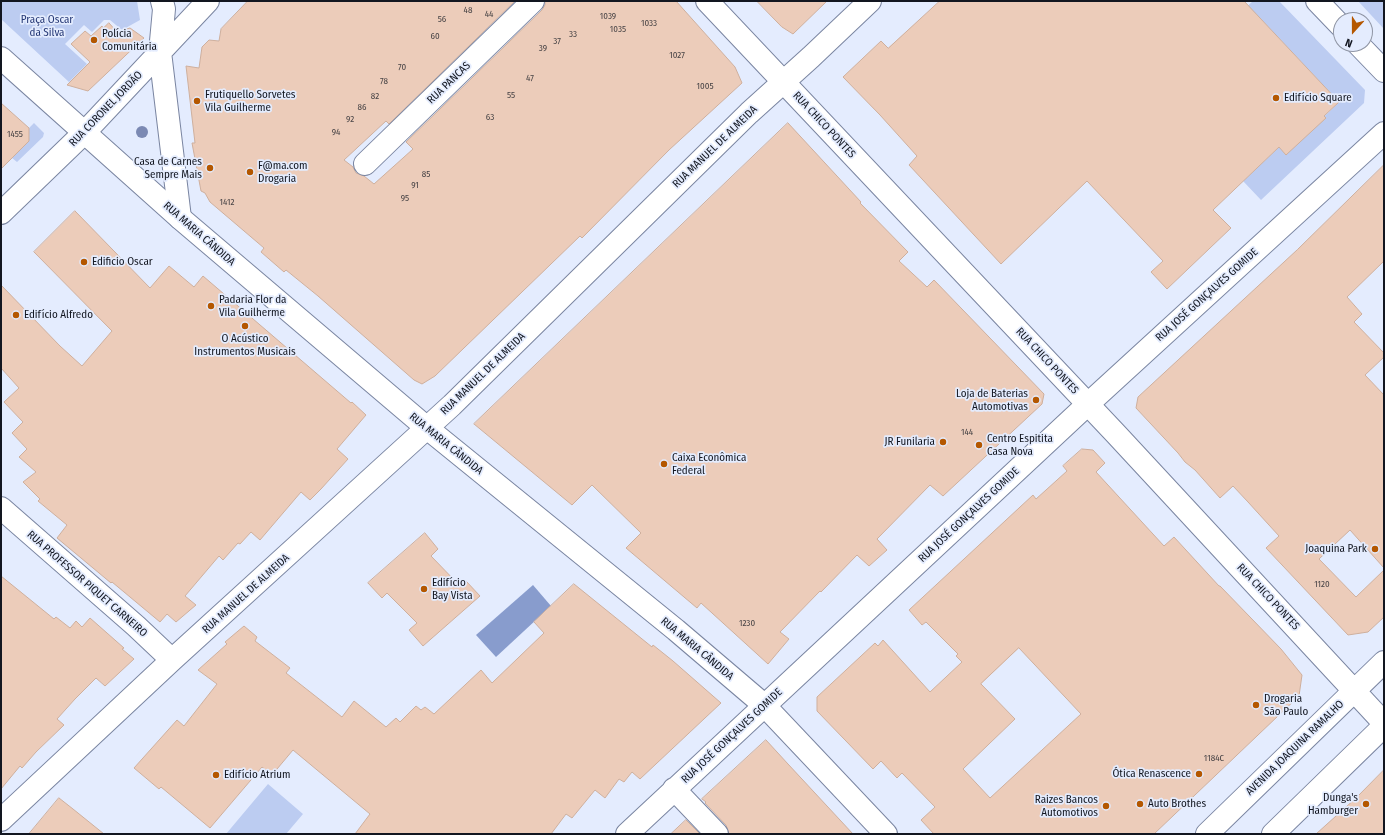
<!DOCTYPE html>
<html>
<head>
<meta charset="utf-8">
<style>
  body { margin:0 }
  #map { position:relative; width:1385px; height:835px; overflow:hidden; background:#e4ecfe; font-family:"Fira Sans Condensed",sans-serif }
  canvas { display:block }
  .frame { position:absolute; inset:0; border:2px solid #121620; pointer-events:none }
  .north { position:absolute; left:1333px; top:12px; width:40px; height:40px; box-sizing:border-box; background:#e4ecfe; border:1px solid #9096a5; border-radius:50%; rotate:201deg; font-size:11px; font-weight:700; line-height:16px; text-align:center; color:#121620 }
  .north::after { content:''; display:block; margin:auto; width:14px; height:18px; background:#b45700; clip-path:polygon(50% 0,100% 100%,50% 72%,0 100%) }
</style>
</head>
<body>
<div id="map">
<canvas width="1385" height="835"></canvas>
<div class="frame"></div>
<div class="north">N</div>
</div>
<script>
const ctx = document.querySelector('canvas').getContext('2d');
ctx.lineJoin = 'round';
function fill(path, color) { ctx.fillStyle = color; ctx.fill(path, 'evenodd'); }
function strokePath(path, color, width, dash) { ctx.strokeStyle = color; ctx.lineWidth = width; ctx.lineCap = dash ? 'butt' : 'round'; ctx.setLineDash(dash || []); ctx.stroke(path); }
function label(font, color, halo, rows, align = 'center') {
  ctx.font = font + ' "Fira Sans Condensed",sans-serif'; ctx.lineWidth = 3.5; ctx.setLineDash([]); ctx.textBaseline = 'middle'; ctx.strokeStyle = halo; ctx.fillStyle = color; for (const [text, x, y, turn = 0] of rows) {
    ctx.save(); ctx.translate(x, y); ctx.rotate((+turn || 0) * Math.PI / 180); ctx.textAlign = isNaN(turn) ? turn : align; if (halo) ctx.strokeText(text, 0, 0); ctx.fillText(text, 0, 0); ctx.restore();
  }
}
const green = new Path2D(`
  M1 1H137L140 20 122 30 110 20H104L92 32 84 25 65 44 87 64 69 82 1 19Z
  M1253 1H1279L1365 90 1364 103 1261 200 1243 181 1279 147 1286 154 1339 102 1256 14 1127 117Z
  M1358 1H1384V29Z
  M34 123 44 133 43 137 17 162 12 158 29 128Z
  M268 784 303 814 286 834H226Z`);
const water = new Path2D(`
  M533 585 551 606 496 657 476 635Z`);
const building = new Path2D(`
  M248 1H515L389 124 386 121 344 160 353 167 356 173 364 176 374 184 413 149 406 142 542 10 545 5V1H676L735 67 742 83 669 150 582 238 580 236 435 376 422 384 414 380 318 296 286 270 284 272 261 252 264 248 210 202 205 193 201 191 192 143H195L186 66 199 68 202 47 209 40 219 41 221 29Z
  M757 1H827L793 34 782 27Z
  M940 1H1244L1339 102 1324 116 1326 118 1286 155 1279 147 1213 210 1231 228 1167 289 1151 272 1163 261 1087 181 1001 264 909 165 917 156 880 115 843 77 881 41 888 48Z
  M109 23 117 32 130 28 144 38 88 91 67 85 90 62 71 44 85 31 91 36 102 26 103 28Z
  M1 103 29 128V141L1 169Z
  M788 123 861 202 860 203 908 252 899 261 927 287 934 280 1044 394 1042 404 943 496 930 485 877 539 887 550 869 566 857 555 821 592 820 591 780 632 789 639 768 664 701 603 697 608 626 548 641 533 592 485 572 505 474 424Z
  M1384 165V261L1347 297 1362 314 1354 322 1384 353V357L1365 375 1384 395V568L1350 530 1319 559 1356 597 1384 570V617L1368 632 1348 635 1266 548 1279 536 1248 502 1233 486 1220 498 1195 470 1185 462 1178 453 1136 408 1138 397 1297 250Z
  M75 211 150 288 169 266 194 287 203 276 351 403 352 402 366 415 337 449 348 459 321 489 310 500 301 492 260 540 251 532 240 544 238 543 223 560 219 556 185 596 196 605 176 622 167 614 160 622 112 582 111 583 57 538 67 525 38 501 40 499 23 482 36 472 19 457 27 449 12 433 23 422 4 402 19 388 1 368V285L60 346 82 366 112 331 34 252Z
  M1082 449 1093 450 1105 463 1096 472 1164 546 1174 537 1219 586H1220L1281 649 1302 675 1299 696 1154 834H934L921 820 935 807 902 773 897 778 881 761 873 769 817 711V697L875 643 878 646 883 640 930 692 962 662 956 656 958 654 926 622 922 625 909 610 1033 495 1036 499 1067 471 1063 466ZM1019 648 1081 714 990 798 963 769 1015 719 981 684Z
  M425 533 438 549 431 556 460 586 466 581 480 596 423 646 409 630 417 623 387 593 382 598 368 583Z
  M1 576 54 619 56 617 70 628 76 621 82 627 90 618 124 648 122 649 134 659 105 686 96 678 75 699 57 719 64 725 36 752 22 768 20 766 1 789Z
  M574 584 652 647 653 645 673 661 721 703 640 779 632 772 624 782 619 779 605 798 595 790 572 818 566 814 551 834H355L370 814 293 750 272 775 262 767 210 828 161 787 159 789 134 768 177 720 184 726 217 684 198 670 227 644 225 642 244 626 257 637 255 641 290 668 286 673 342 717 354 701 386 727 396 718 400 722 416 706 421 710 425 707 434 714 481 670 492 683 544 633 534 622Z
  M766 740 788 764 853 834H729L726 825 705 803 706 802 702 799Z
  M1384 770V834H1316L1356 798Z
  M59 798 73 809 104 834H29Z
  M686 820 700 834H671Z`);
const minor = new Path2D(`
  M162 1 164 9 160 52 180 218
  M1317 1 1341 26
  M1358 44 1384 71
  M365 164 533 1
  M1 213 85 132 208 1
  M1 508 136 626 172 660
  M674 789 717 834
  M1 820 172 660 452 405 749 113 811 57 870 1
  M627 834 1088 404 1384 133`);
const major = new Path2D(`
  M707 1 1116 434 1384 723
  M1 58 180 218 427 428 676 630 764 705 886 834
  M1207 834 1384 662
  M1273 834 1384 726`);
const trees = [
  [142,132]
];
const markers = [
  [94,40,4,"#b45700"],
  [1276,98,4,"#b45700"],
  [197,101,4,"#b45700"],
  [210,168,4,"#b45700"],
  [250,172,4,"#b45700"],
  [84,262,4,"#b45700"],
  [211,306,4,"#b45700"],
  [16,315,4,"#b45700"],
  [245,326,4,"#b45700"],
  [1036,400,4,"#b45700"],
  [943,442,4,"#b45700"],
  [979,445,4,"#b45700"],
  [664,464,4,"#b45700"],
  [1375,549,4,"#b45700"],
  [424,589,4,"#b45700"],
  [1256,705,4,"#b45700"],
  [1199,774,4,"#b45700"],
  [216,775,4,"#b45700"],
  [1140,804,4,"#b45700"],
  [1366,804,4,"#b45700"],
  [1106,806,4,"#b45700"]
];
const numberNames = [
  ["48",468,10],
  ["44",489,14],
  ["1039",608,16],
  ["56",442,19],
  ["1033",649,23],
  ["1035",618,29],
  ["33",573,34],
  ["60",435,36],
  ["37",557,41],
  ["39",543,48],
  ["1027",677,55],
  ["70",402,67],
  ["47",530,78],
  ["78",384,81],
  ["1005",705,86],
  ["55",511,95],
  ["82",375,96],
  ["86",362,107],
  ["63",490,117],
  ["92",350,119],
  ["94",336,132],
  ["1455",15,134],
  ["85",426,174],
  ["91",415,185],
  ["95",405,198],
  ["1412",227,202],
  ["144",967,432],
  ["1120",1322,584],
  ["1230",747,623],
  ["1184C",1214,758]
];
const parkNames = [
  ["Praça Oscar",47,20],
  ["da Silva",47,33]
];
const poiNames = [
  ["Polícia",102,34],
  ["Comunitária",102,47],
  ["Frutiquello Sorvetes",205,95],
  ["Vila Guilherme",205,108],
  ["Edifício Square",1284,98],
  ["Casa de Carnes",202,162,"right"],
  ["Sempre Mais",202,175,"right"],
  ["F@ma.com",258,166],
  ["Drogaria",258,179],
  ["Edificio Oscar",92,262],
  ["Padaria Flor da",219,300],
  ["Vila Guilherme",219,313],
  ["Edifício Alfredo",24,315],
  ["O Acústico",245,339,"center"],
  ["Instrumentos Musicais",245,352,"center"],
  ["Loja de Baterias",1028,394,"right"],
  ["Automotivas",1028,407,"right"],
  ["Centro Espitita",987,439],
  ["Casa Nova",987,452],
  ["JR Funilaria",935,442,"right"],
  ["Caixa Econômica",672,458],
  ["Federal",672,471],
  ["Joaquina Park",1367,549,"right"],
  ["Edifício",432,583],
  ["Bay Vista",432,596],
  ["Drogaria",1264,699],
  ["São Paulo",1264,712],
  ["Ótica Renascence",1191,774,"right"],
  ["Edifício Atrium",224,775],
  ["Dunga's",1358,798,"right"],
  ["Hamburger",1358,811,"right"],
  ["Raizes Bancos",1098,800,"right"],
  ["Automotivos",1098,813,"right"],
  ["Auto Brothes",1148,804]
];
const streetNames = [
  ["RUA PANCAS",449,83,-44],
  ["RUA CORONEL JORDÃO",106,109,-46],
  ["RUA CHICO PONTES",824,125,47],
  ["RUA MANUEL DE ALMEIDA",715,147,-44],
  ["RUA MARIA CÂNDIDA",199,234,41],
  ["RUA JOSÉ GONÇALVES GOMIDE",1207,295,-42],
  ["RUA CHICO PONTES",1047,361,47],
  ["RUA MANUEL DE ALMEIDA",483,374,-44],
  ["RUA MARIA CÂNDIDA",446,444,39],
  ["RUA JOSÉ GONÇALVES GOMIDE",969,515,-43],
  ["RUA PROFESSOR PIQUET CARNEIRO",87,584,41],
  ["RUA MANUEL DE ALMEIDA",246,594,-42],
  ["RUA CHICO PONTES",1268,597,47],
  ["RUA MARIA CÂNDIDA",697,649,40],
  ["RUA JOSÉ GONÇALVES GOMIDE",732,736,-43],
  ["AVENIDA JOAQUINA RAMALHO",1295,748,-44]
];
fill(green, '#bcccf1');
fill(water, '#889ccd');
fill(building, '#ecccba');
strokePath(building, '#ceaf9d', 1);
strokePath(minor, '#7a85a1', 24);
strokePath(major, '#7a85a1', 24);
strokePath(minor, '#fff', 22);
strokePath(major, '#fff', 22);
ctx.fillStyle = '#7b89b3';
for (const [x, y] of trees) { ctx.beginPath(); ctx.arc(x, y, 6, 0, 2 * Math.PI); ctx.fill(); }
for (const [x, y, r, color] of markers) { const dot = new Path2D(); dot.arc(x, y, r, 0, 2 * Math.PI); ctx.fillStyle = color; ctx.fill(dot); strokePath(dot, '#e4ecfe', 1.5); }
label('9px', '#484446', null, numberNames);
label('11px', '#253875', '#e4ecfe', parkNames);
label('11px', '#121620', '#e4ecfe', poiNames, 'left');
label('11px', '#121620', '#e4ecfe', streetNames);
</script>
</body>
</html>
